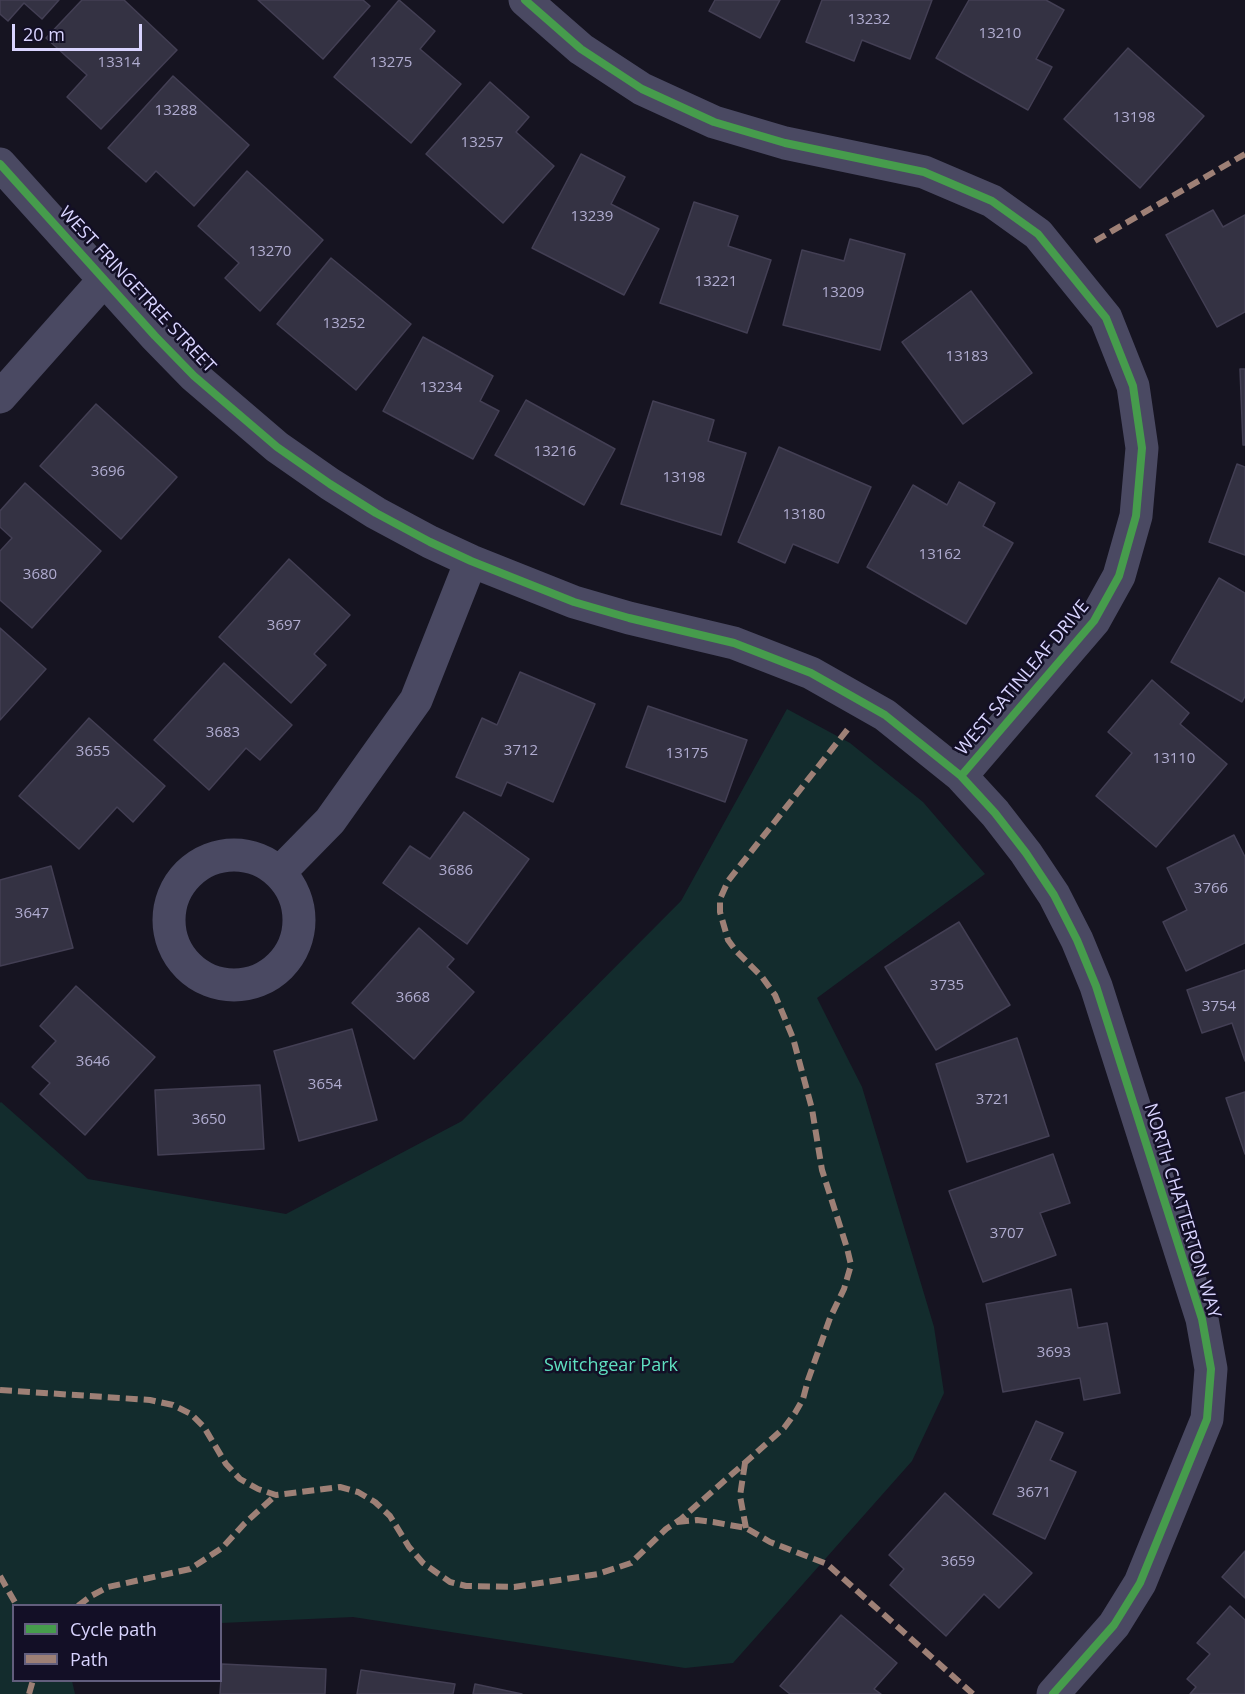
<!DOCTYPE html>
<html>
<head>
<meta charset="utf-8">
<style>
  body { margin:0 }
  #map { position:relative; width:1245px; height:1694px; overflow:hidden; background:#161421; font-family:"Open Sans",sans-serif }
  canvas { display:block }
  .legend { position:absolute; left:12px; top:1604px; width:210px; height:78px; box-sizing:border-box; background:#130f26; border:2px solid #625e7d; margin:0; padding:8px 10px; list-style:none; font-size:18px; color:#d9d4ff }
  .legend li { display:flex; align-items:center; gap:12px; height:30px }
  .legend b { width:30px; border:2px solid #625e7d }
  .scale { position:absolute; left:12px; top:24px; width:130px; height:27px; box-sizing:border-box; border:3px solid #d9d4ff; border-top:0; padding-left:8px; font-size:18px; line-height:21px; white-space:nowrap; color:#d9d4ff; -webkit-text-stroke:4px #130f26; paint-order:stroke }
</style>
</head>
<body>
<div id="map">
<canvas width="1245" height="1694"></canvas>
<ul class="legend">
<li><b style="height:8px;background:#469c4c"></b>Cycle path</li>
<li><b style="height:8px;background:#9e8076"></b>Path</li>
</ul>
<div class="scale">20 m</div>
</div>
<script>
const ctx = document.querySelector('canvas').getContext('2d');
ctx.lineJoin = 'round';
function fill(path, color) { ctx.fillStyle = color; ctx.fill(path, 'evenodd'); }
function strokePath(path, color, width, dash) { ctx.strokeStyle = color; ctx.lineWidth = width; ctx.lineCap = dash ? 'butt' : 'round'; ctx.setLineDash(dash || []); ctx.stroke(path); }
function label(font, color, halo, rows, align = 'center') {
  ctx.font = font + ' "Open Sans",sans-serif'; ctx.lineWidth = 5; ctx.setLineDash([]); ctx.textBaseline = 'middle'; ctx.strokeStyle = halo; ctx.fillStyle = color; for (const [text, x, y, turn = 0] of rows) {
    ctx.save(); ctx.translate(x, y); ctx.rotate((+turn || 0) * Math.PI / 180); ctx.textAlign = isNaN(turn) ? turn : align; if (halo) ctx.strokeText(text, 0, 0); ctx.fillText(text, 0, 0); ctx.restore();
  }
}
const green = new Path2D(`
  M787 709 850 743 923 802 985 874 817 998 862 1087 934 1327 944 1393 912 1461 733 1663 685 1668 353 1617 221 1623 220 1606H14V1680L72 1681 75 1694H0V1103L1 1102 88 1179 286 1214 462 1121 681 901Z`);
const building = new Path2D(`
  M0 0H59L42 19 24 3 8 21 0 14Z
  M82 0H124L177 50 101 129 67 97 87 75 46 38Z
  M258 0H363L370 6 323 59Z
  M399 0 435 31 420 49 461 84 411 143 334 77Z
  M715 0H780L760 38 709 11Z
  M822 0H932L910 59 862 40 854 61 806 42Z
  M969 0H1046L1064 10 1036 59 1052 67 1028 110 936 58Z
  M1128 48 1204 116 1140 188 1064 119Z
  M173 76 249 145 194 206 156 171 146 182 108 148Z
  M490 82 529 117 516 132 554 166 503 223 426 154Z
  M581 154 625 177 611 204 659 229 624 295 532 248Z
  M247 171 323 240 260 311 225 278 239 263 198 226Z
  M694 202 738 216 728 246 771 260 747 333 660 303Z
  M1213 210 1223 227 1245 215V312L1217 327 1166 235Z
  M850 239 905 254 880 350 783 325 802 250 844 261Z
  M331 258 411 324 356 390 277 324Z
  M971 291 1032 373 963 424 902 342Z
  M423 337 493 376 480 401 499 411 473 459 383 411Z
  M1240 369H1245V445H1243Z
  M526 400 615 449 584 505 495 455Z
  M653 401 714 420 708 441 746 453 721 535 621 504Z
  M96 404 177 477 121 539 40 466Z
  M779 447 871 487 838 563 793 544 785 563 738 542Z
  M1237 464 1245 467V555L1209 542Z
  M959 482 995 503 983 526 1013 543 966 624 867 567 913 485 947 505Z
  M25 483 101 551 32 628 0 600V551L12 538 0 527V511Z
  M289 559 350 615 314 654 326 665 291 703 219 637Z
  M1219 578 1245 593V696L1242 702 1171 662Z
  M0 628 46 669 0 720Z
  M224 663 292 725 260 760 246 748 209 790 154 740Z
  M520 672 595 704 553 802 507 782 501 796 456 777 482 718 497 725Z
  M1152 680 1189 713 1180 724 1227 764 1156 847 1096 796 1132 753 1108 732Z
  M648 706 747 740 725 802 626 767Z
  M89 718 165 786 133 822 117 807 79 849 19 796Z
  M464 812 529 859 467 944 383 883 410 846 430 859Z
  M1234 835 1245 857V943L1186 971 1163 922 1187 910 1167 868Z
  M51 866 73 948 0 966V880Z
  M959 922 1010 1005 936 1050 885 967Z
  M419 928 454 959 447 967 474 992 414 1059 352 1003Z
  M1245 970V1061L1232 1023 1202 1033 1187 990Z
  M76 986 155 1057 85 1135 40 1094 50 1083 32 1067 56 1041 40 1026Z
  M352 1029 377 1120 299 1141 274 1051Z
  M1017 1038 1049 1136 967 1162 936 1064Z
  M260 1085 264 1149 158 1155 155 1090Z
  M1245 1092V1154L1226 1098Z
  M1053 1154 1070 1203 1040 1213 1056 1255 983 1282 949 1191Z
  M1071 1289 1078 1328 1107 1323 1120 1393 1084 1400 1080 1378 1003 1392 986 1304Z
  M1036 1421 1063 1433 1050 1460 1076 1472 1045 1539 993 1514Z
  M945 1493 1032 1573 999 1608 984 1594 946 1636 890 1585 904 1569 889 1555Z
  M1245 1551V1598L1222 1577Z
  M1230 1606 1245 1620V1694H1190L1196 1687 1187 1679 1210 1654 1197 1643Z
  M841 1615 897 1663 874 1689 881 1694H790L780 1686Z
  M222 1664 326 1669 325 1694H220Z
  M361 1670 455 1684 453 1694H357Z
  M475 1684 522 1694H473Z`);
const minor = new Path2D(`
  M525 0 581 49 642 89 714 122 785 143 924 172 992 201 1038 234 1106 318 1133 386 1142 448 1136 516 1119 576 1094 621 961 776
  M0 164 155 336 194 376 277 447 330 484 376 513 430 542 471 561 574 602 629 618 734 643 811 673 885 715 961 776 995 813 1026 853 1054 895 1077 940 1096 986 1202 1319 1211 1369 1207 1419 1140 1583 1114 1625 1053 1694
  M0 397 104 280
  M169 920a65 65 0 1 1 130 0a65 65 0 1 1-130 0Z
  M280 872 330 821 416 700 471 561`);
const quiet = new Path2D(`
  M1095 241 1245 154
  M0 1390 150 1400 173 1405 191 1414 204 1427 226 1464 240 1479 258 1489 276 1495 340 1487 358 1492 375 1502 390 1516 409 1547 423 1563 450 1582 466 1586 514 1587 598 1574 631 1563 666 1529 681 1519 756 1453 784 1428 795 1413 803 1399 808 1380 830 1318 844 1289 851 1265 847 1248 822 1170 812 1109 793 1038 775 995 762 977 736 951 728 940 720 912V899L728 881 851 725
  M745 1463 740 1496 746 1528
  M677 1522 697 1520 713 1522 746 1528 770 1542 827 1564 973 1694
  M0 1576 17 1606
  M78 1606 91 1596 108 1587 190 1569 222 1548 245 1523 276 1495
  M29 1694 33 1680`);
const cycleway = new Path2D(`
  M525 0 581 49 642 89 714 122 785 143 924 172 992 201 1038 234 1106 318 1133 386 1142 448 1136 516 1119 576 1094 621 961 776
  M0 164 155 336 194 376 277 447 330 484 376 513 430 542 471 561 574 602 629 618 734 643 811 673 885 715 961 776 995 813 1026 853 1054 895 1077 940 1096 986 1202 1319 1211 1369 1207 1419 1140 1583 1114 1625 1053 1694`);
const numberNames = [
  ["13232",869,20],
  ["13210",1000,34],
  ["13314",119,63],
  ["13275",391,63],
  ["13288",176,111],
  ["13198",1134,118],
  ["13257",482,143],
  ["13239",592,217],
  ["13270",270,252],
  ["13221",716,282],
  ["13209",843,293],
  ["13252",344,324],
  ["13183",967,357],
  ["13234",441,388],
  ["13216",555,452],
  ["3696",108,472],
  ["13198",684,478],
  ["13180",804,515],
  ["13162",940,555],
  ["3680",40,575],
  ["3697",284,626],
  ["3683",223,733],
  ["3712",521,751],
  ["3655",93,752],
  ["13175",687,754],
  ["13110",1174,759],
  ["3686",456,871],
  ["3766",1211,889],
  ["3647",32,914],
  ["3735",947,986],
  ["3668",413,998],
  ["3754",1219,1007],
  ["3646",93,1062],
  ["3654",325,1085],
  ["3721",993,1100],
  ["3650",209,1120],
  ["3707",1007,1234],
  ["3693",1054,1353],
  ["3671",1034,1493],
  ["3659",958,1562]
];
const streetNames = [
  ["WEST FRINGETREE STREET",137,290,47],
  ["WEST SATINLEAF DRIVE",1023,678,-50],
  ["NORTH CHATTERTON WAY",1182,1211,73]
];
const parkNames = [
  ["Switchgear Park",611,1366]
];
fill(green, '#132c2d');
fill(building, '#343243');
strokePath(building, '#433f54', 1.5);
strokePath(minor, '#4a4962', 33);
strokePath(quiet, '#9e8076', 6, [12, 6]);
strokePath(cycleway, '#469c4c', 8);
label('15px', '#b0acd0', null, numberNames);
label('18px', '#d9d4ff', '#130f26', streetNames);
label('18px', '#5fe0c0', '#130f26', parkNames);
</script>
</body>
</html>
